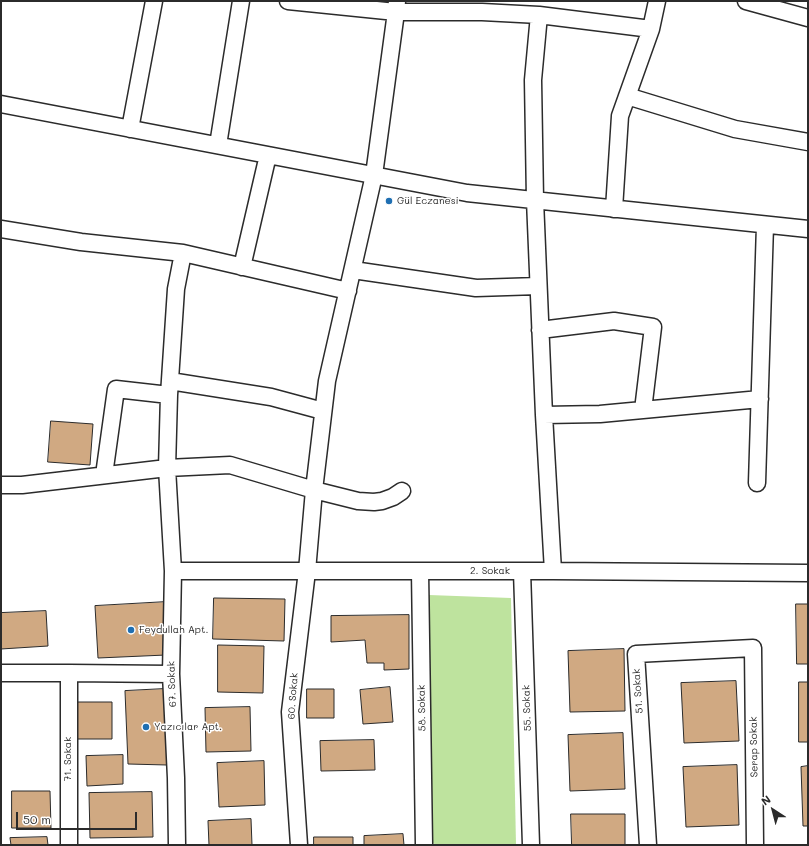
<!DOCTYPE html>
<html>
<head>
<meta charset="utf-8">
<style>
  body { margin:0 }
  #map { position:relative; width:809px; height:846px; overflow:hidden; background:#fff; font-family:Mali,sans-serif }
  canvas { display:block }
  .frame { position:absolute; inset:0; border:2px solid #2b2b2b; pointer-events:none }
  .north { position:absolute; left:753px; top:790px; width:40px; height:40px; -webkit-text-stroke:3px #fff; paint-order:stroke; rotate:324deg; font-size:11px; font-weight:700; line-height:16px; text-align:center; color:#2b2b2b }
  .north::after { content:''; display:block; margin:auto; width:14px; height:18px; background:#2b2b2b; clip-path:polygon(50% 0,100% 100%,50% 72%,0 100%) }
  .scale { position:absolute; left:16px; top:812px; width:121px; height:18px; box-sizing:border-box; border:2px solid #2b2b2b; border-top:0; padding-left:5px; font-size:12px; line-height:14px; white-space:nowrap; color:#2b2b2b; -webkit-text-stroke:3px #fff; paint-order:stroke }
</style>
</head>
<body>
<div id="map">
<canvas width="809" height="846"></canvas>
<div class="frame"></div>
<div class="north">N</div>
<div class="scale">50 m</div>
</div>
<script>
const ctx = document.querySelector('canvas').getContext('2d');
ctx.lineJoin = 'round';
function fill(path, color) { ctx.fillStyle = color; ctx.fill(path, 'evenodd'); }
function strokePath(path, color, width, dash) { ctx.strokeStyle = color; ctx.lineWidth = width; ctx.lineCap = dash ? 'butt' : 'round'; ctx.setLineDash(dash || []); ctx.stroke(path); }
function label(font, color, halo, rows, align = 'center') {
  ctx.font = font + ' Mali,sans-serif'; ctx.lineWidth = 3; ctx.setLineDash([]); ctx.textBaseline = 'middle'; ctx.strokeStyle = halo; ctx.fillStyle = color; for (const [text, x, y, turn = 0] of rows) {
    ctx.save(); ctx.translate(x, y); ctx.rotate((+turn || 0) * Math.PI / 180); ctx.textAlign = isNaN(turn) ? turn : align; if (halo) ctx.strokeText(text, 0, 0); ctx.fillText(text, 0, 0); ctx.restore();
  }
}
const green = new Path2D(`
  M429 595 511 598 516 845H437L430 842Z`);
const building = new Path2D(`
  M51 421 93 424 90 465 48 462Z
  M214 598 285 599 284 641 213 639Z
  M166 602V655L98 658 95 606Z
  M796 604H808V664H797Z
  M46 611 48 646 1 649V613Z
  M409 615V669L384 670V663H367L365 640 331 642V616Z
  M218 645 264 646 263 693 218 692Z
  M624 649 625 711 570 712 568 651Z
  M736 681 739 741 684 743 681 683Z
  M799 682H808V742H799Z
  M390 687 393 722 363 724 360 690Z
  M164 689 167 765 128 764 125 691Z
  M307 689H334V718H307Z
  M76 702H112V739H76Z
  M250 707 251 751 206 752 205 708Z
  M623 733 625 789 570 791 568 735Z
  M374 740 375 770 321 771 320 741Z
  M123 755V784L87 786 86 756Z
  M264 761 265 805 219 807 217 763Z
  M737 765 739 825 686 827 683 767Z
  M808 766V826H803L801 767Z
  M12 791H50L51 828H12Z
  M152 792 153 837 90 838 89 793Z
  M571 814H625V845H572Z
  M251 819 252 845H209L208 821Z
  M403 834 404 845H364V836Z
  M47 837 48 845H11L10 838Z
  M314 837H353V845H314Z`);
const minor = new Path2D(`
  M288 1 396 12H482L539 15 651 29
  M746 1 808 18
  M539 15 533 80 535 200 544 415 553 571
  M627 96 735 129 808 142
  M1 104 467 193 808 229
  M130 129 154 1
  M218 145 241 1
  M614 209 620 116 651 29 657 1
  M1 229 81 242 183 253 348 291
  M242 267 268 155
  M353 270 476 288 538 286
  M540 330 614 321 653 327 643 410
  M170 381 271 397 323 411
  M544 415 600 414 760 399
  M104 475 116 389 169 395
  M757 483 765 225
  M1 485H22L167 468 230 465 314 490 358 501 374 502 382 501 393 497 402 491
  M173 571H553L808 573
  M420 571 424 845
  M522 571 531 845
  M1 673H69L171 674
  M69 845V673
  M177 845 176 778 171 674 173 571 167 468 169 395 176 289 183 253
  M299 845 290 712 307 571 314 490 327 381 374 175 396 12 397 1
  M648 845 636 654 753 648 755 845`);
const markers = [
  [389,201,4,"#1f6fb2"],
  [131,630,4,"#1f6fb2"],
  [146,727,4,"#1f6fb2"]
];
const poiNames = [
  ["Gül Eczanesi",397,201],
  ["Feydullah Apt.",139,630],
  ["Yazıcılar Apt.",154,727]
];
const streetNames = [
  ["2. Sokak",490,571],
  ["67. Sokak",172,684,-92],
  ["51. Sokak",638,691,-94],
  ["60. Sokak",293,696,-86],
  ["58. Sokak",422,708,-91],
  ["55. Sokak",527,708,-92],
  ["Serap Sokak",754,747,-91],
  ["71. Sokak",68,759,-90]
];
fill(green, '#bee39e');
fill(building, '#d0a982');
strokePath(building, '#2b2b2b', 1);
strokePath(minor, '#2b2b2b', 19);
strokePath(minor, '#fff', 16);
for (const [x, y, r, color] of markers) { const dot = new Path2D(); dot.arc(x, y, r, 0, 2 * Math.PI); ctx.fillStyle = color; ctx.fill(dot); strokePath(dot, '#fff', 1.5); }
label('10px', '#2b2b2b', '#fff', poiNames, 'left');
label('10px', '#2b2b2b', '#fff', streetNames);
</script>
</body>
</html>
